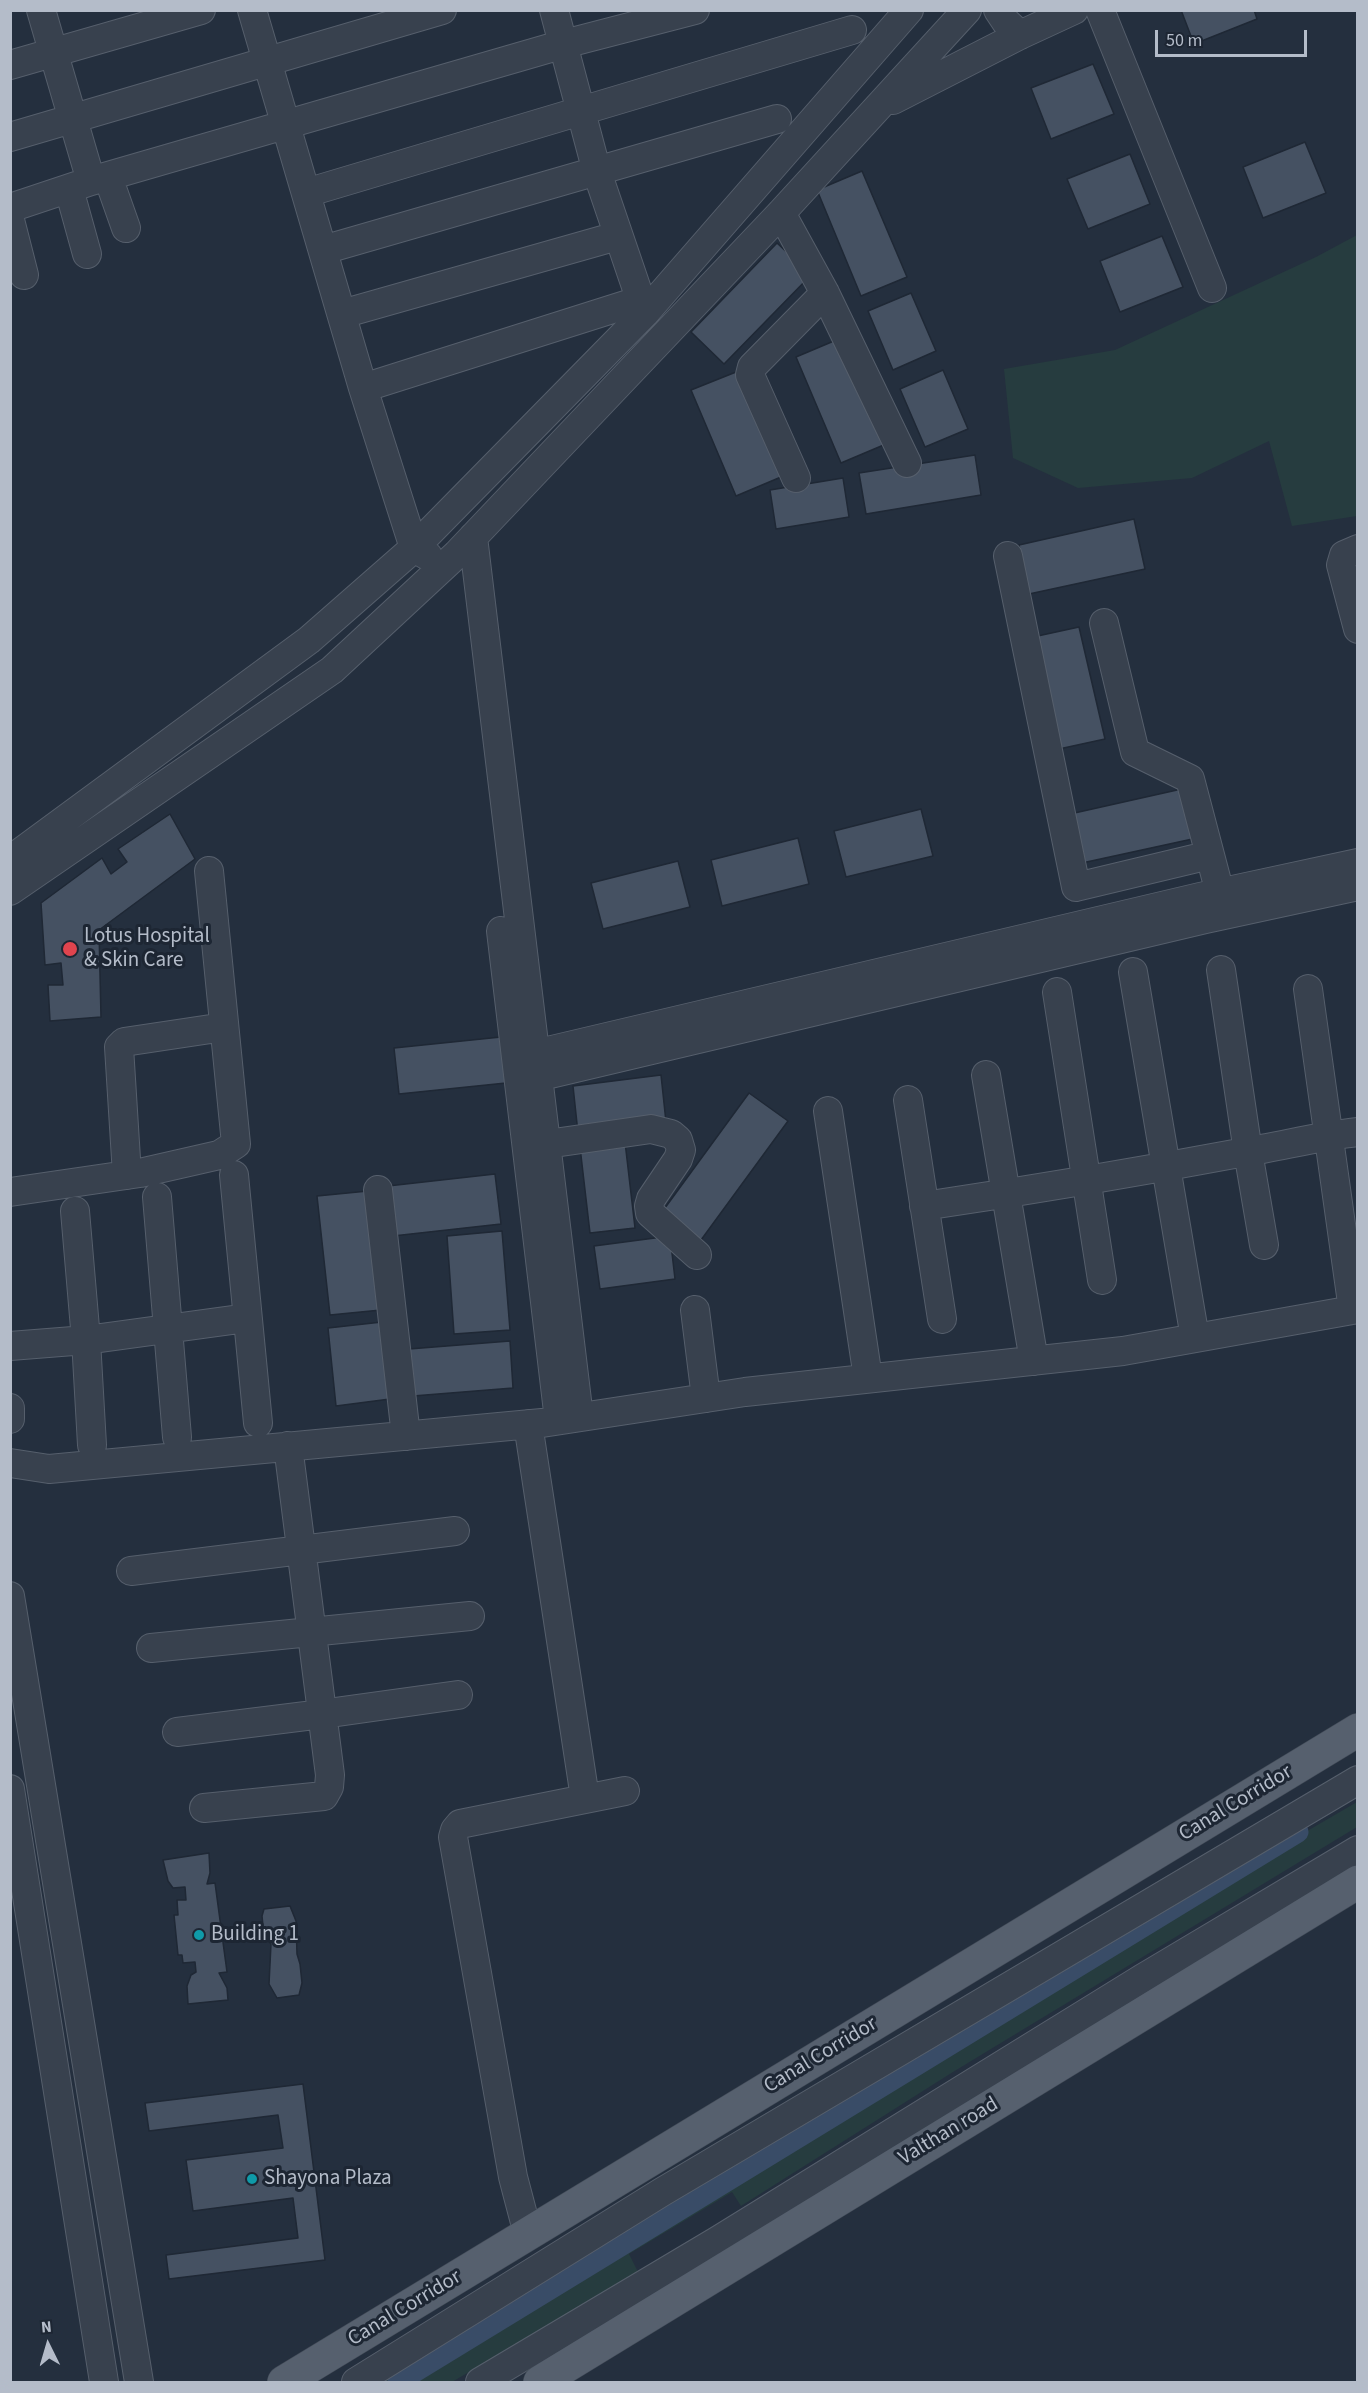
<!DOCTYPE html>
<html>
<head>
<meta charset="utf-8">
<style>
  body { margin:0 }
  #map { position:relative; width:1368px; height:2393px; overflow:hidden; background:#242f3e; font-family:"Source Sans 3",sans-serif }
  canvas { display:block }
  .frame { position:absolute; inset:0; border:12px solid #b4bcc9; pointer-events:none }
  .north { position:absolute; left:18px; top:2315px; width:60px; height:60px; -webkit-text-stroke:4px #1d2633; paint-order:stroke; rotate:355deg; font-size:16px; font-weight:700; line-height:24px; text-align:center; color:#b4bcc9 }
  .north::after { content:''; display:block; margin:auto; width:21px; height:27px; background:#b4bcc9; clip-path:polygon(50% 0,100% 100%,50% 72%,0 100%) }
  .scale { position:absolute; left:1155px; top:30px; width:152px; height:27px; box-sizing:border-box; border:3px solid #b4bcc9; border-top:0; padding-left:8px; font-size:18px; line-height:21px; white-space:nowrap; color:#b4bcc9; -webkit-text-stroke:4px #1d2633; paint-order:stroke }
</style>
</head>
<body>
<div id="map">
<canvas width="1368" height="2393"></canvas>
<div class="frame"></div>
<div class="north">N</div>
<div class="scale">50 m</div>
</div>
<script>
const ctx = document.querySelector('canvas').getContext('2d');
ctx.lineJoin = 'round';
function fill(path, color) { ctx.fillStyle = color; ctx.fill(path, 'evenodd'); }
function strokePath(path, color, width, dash) { ctx.strokeStyle = color; ctx.lineWidth = width; ctx.lineCap = dash ? 'butt' : 'round'; ctx.setLineDash(dash || []); ctx.stroke(path); }
function label(font, color, halo, rows, align = 'center') {
  ctx.font = font + ' "Source Sans 3",sans-serif'; ctx.lineWidth = 6; ctx.setLineDash([]); ctx.textBaseline = 'middle'; ctx.strokeStyle = halo; ctx.fillStyle = color; for (const [text, x, y, turn = 0] of rows) {
    ctx.save(); ctx.translate(x, y); ctx.rotate((+turn || 0) * Math.PI / 180); ctx.textAlign = isNaN(turn) ? turn : align; if (halo) ctx.strokeText(text, 0, 0); ctx.fillText(text, 0, 0); ctx.restore();
  }
}
const green = new Path2D(`
  M1357 235V516L1292 526 1269 441 1192 478 1078 488 1013 458 1004 369 1115 350 1316 257Z
  M1357 1802V1827L953 2072 741 2206 732 2192 629 2254 638 2272 452 2382H376L597 2245 1132 1926 1290 1841Z`);
const canal = new Path2D(`
  M398 2382 1298 1832`);
const building = new Path2D(`
  M1181 10H1254L1257 19 1194 44Z
  M1093 64 1114 114 1051 139 1031 88Z
  M1305 142 1326 193 1263 218 1243 167Z
  M1130 154 1150 204 1088 229 1067 179Z
  M862 171 907 277 861 296 817 190Z
  M1162 236 1183 287 1120 312 1100 261Z
  M777 243 811 275 724 364 691 332Z
  M911 293 936 351 893 370 868 311Z
  M841 338 886 444 841 463 796 357Z
  M943 370 968 429 925 447 900 389Z
  M736 372 781 477 736 496 691 390Z
  M975 455 981 495 866 514 859 473Z
  M843 478 849 517 776 529 770 490Z
  M1134 519 1145 569 1029 594 1019 545Z
  M1079 627 1105 739 1059 749 1033 637Z
  M1186 788 1197 838 1082 863 1070 814Z
  M921 809 933 856 846 877 834 831Z
  M170 814 195 859 99 930 101 1017 50 1021 48 985H63L61 963 45 965 41 903 102 858 111 874 127 862 118 849Z
  M798 838 809 884 722 906 711 860Z
  M678 861 690 907 603 929 591 883Z
  M501 1037 506 1083 399 1094 394 1048Z
  M661 1075 666 1122 578 1133 573 1086Z
  M749 1093 788 1121 701 1240 662 1212Z
  M625 1142 635 1228 590 1233 580 1147Z
  M495 1174 501 1224 384 1237 379 1187Z
  M368 1191 381 1310 330 1315 317 1196Z
  M502 1231 510 1330 454 1334 447 1236Z
  M670 1236 675 1279 600 1289 594 1246Z
  M382 1322 390 1399 336 1406 328 1328Z
  M510 1341 513 1388 413 1396 409 1349Z
  M209 1853 210 1873 207 1884 215 1883 227 1972 219 1973 227 1988 228 2000 188 2004 187 1986 191 1975 196 1972 195 1962 183 1963 182 1955H178L174 1915H178L177 1900H186L185 1887 173 1888 168 1881 163 1860Z
  M290 1906 296 1921 297 1954 300 1964 302 1983 299 1995 277 1998 269 1984 271 1944 264 1935 262 1916 264 1909Z
  M303 2084 325 2260 169 2279 166 2255 298 2238 293 2198 193 2211 186 2160 283 2148 278 2115 149 2131 145 2103Z`);
const minor = new Path2D(`
  M41 10 91 181
  M252 10 363 388 414 548 428 556
  M554 10 597 172 645 313
  M998 10 1006 22 1020 35
  M1100 10 1212 288
  M10 65 201 10
  M893 100 1020 35 1074 10
  M10 137 442 10
  M108 177 126 228
  M69 189 87 254
  M306 193 852 30
  M10 208 91 181 564 44 695 10
  M781 213 825 293 907 463
  M10 220 24 275
  M323 250 777 119
  M342 314 617 236
  M363 388 641 300
  M796 478 750 375 752 367 825 293
  M473 537 579 1417
  M1358 549 1344 555 1341 565 1358 629
  M1008 556 1076 887 1210 855 1220 893
  M1104 623 1135 752 1190 779 1210 855
  M10 860 309 640 414 548 645 313 909 10
  M10 891 332 670 457 554 781 213 967 10
  M501 931 559 1420
  M1221 970 1248 1152 1264 1245
  M1133 972 1195 1338
  M1308 989 1353 1310
  M1057 992 1102 1280
  M518 1058 1200 897 1358 863
  M986 1075 1034 1361
  M521 1081 1206 919 1358 886
  M908 1100 942 1319
  M828 1111 868 1378
  M547 1144 651 1129 671 1134 678 1140 681 1150 678 1159 651 1199 649 1206 650 1213 697 1255
  M127 1175 119 1047 124 1042 224 1027
  M234 1175 258 1423
  M378 1190 406 1436
  M10 1192 140 1173 219 1155 236 1144 209 871
  M157 1197 177 1437
  M924 1206C1032 1190 1138 1172 1245 1152 1283 1146 1319 1136 1358 1132
  M75 1211 86 1340 92 1445
  M695 1310 706 1398
  M10 1346 86 1340 247 1318
  M10 1408V1419
  M528 1424 585 1798
  M10 1463 49 1469 542 1423 745 1392 1123 1351 1358 1309
  M131 1571 455 1531
  M10 1596 139 2382
  M151 1648 470 1616
  M177 1732 322 1714 458 1695
  M10 1789 104 2382
  M204 1808 324 1796 329 1787 330 1775 288 1446
  M528 2234 513 2177 453 1837 455 1830 460 1824 625 1791
  M356 2382 662 2192 1358 1780
  M480 2382 717 2241 1143 1978 1358 1850`);
const major = new Path2D(`
  M284 2382 1358 1730
  M540 2382 1358 1882`);
const markers = [
  [70,949,8,"#e0444e"],
  [199,1935,6,"#0f9aa8"],
  [252,2179,6,"#0f9aa8"]
];
const poiNames = [
  ["Lotus Hospital",84,937],
  ["& Skin Care",84,961],
  ["Building 1",211,1935],
  ["Shayona Plaza",264,2179]
];
const streetNames = [
  ["Canal Corridor",1236,1804,-31],
  ["Canal Corridor",821,2056,-31],
  ["Valthan road",949,2132,-31],
  ["Canal Corridor",405,2309,-31]
];
fill(green, '#263c3f');
strokePath(canal, '#394c67', 21);
fill(building, '#455162');
strokePath(building, '#1f2835', 1.5);
strokePath(minor, '#565f6c', 30);
strokePath(major, '#414a57', 34);
strokePath(minor, '#38414e', 28);
strokePath(major, '#56606e', 33);
for (const [x, y, r, color] of markers) { const dot = new Path2D(); dot.arc(x, y, r, 0, 2 * Math.PI); ctx.fillStyle = color; ctx.fill(dot); strokePath(dot, '#1d2633', 2); }
label('21px', '#b4bcc9', '#1d2633', poiNames, 'left');
label('21px', '#b4bcc9', '#1d2633', streetNames);
</script>
</body>
</html>
